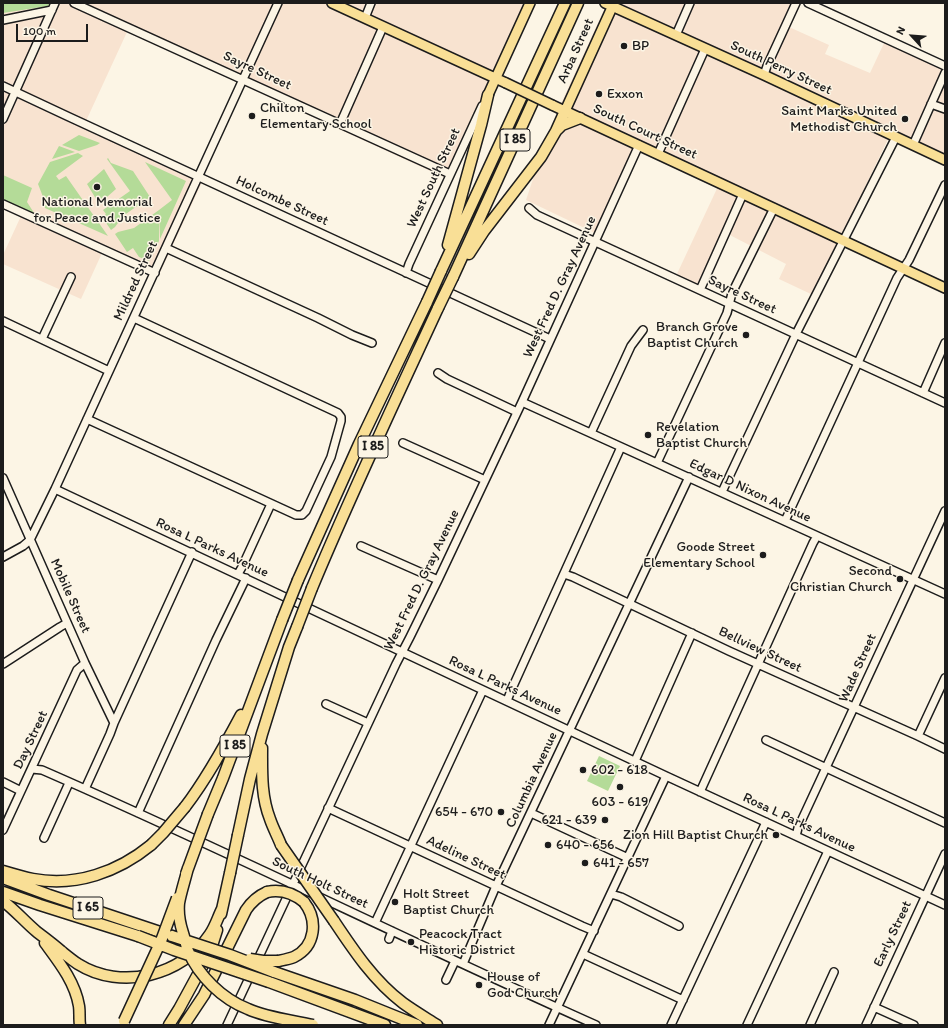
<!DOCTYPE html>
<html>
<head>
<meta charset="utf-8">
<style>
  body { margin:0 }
  #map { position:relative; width:948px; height:1028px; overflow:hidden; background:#fcf5e5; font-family:Itim,sans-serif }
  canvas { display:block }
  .frame { position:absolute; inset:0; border:4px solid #1c1c1c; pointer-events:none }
  .north { position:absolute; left:892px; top:16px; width:40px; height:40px; -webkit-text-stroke:3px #fcf5e5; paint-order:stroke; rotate:296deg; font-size:11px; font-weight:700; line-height:16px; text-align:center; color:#1c1c1c }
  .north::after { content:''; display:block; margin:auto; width:14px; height:18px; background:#1c1c1c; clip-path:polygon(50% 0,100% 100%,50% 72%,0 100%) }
  .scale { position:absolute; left:16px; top:24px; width:72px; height:18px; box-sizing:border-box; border:2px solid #1c1c1c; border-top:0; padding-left:5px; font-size:12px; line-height:14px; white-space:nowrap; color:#1c1c1c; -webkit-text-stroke:3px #fcf5e5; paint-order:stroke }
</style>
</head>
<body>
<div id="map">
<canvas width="948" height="1028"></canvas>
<div class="frame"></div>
<div class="north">N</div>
<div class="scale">100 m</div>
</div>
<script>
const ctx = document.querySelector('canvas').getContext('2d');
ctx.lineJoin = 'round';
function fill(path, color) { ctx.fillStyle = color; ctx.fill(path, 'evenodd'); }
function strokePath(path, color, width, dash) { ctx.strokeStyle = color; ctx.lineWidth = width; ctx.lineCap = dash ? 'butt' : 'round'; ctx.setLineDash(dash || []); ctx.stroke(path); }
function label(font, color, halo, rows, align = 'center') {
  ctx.font = font + ' Itim,sans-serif'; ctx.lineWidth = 3; ctx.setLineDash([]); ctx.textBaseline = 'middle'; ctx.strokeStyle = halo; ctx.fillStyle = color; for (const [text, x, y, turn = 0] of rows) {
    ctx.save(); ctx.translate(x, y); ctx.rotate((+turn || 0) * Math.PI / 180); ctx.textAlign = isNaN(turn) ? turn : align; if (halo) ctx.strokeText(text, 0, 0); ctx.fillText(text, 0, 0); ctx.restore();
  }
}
const built = new Path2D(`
  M3 3H534L452 181 127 32 86 121 205 176 158 277 102 253 81 299 3 264V255L21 216 3 209Z
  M607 3H800L789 27 829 45 825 54 870 73 885 41 945 69V157L891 133 813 295 779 279 786 264 724 232 699 287 676 276 721 180 638 142 595 233 526 200 544 146 563 99Z`);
const green = new Path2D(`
  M3 3H50L48 6 3 13Z
  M79 135 100 143 97 145 79 151 62 145Z
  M59 146 75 152 52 159Z
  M78 153 83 156 56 176 59 180 66 176 108 236 45 208 44 205 45 202 38 184 50 162Z
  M108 158 111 163 133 171 150 197 123 216 115 227 111 230 102 217 106 214 103 210 130 191 107 159Z
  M145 162 186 181 160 239 159 210 172 200Z
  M104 169 116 189 99 204 87 184Z
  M3 175 32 188 27 202 36 216 3 201Z
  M159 210V241L149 261 139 257 133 248 127 252 115 234 118 232 134 228Z
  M599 756 620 766 608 791 587 781Z`);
const minor = new Path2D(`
  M74 3 450 174
  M808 3 945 66
  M365 18 371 3
  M3 20 52 10
  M676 35 690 3
  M764 75 767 66 796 3
  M3 86 67 116 550 339
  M931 104 945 109
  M3 119 55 3
  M340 124 383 27
  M913 145 945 73
  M658 154 705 49
  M3 204 155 273
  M529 208 537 215 945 403
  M166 248 318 318 352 335 372 343
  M406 273 409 264 482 106
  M700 290 743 194
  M3 321 109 371
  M42 339 71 277
  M438 373 447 379 517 412
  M923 393 945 343
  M522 402 758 509 945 594
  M87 419 296 515H302L306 511 331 457 341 421V417L338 413 134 318
  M591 433 631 346 643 330
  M403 443 485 480
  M657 463 727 313 732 293 774 208
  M3 478 85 663 114 723
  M55 489 666 776 945 905
  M722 492 796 334 896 137
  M785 521 897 278 909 260 945 185
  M361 546 438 580
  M3 557 23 546 30 540 55 489 278 3
  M238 574 242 567 271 504
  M564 574 573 577 729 651 918 736 945 749
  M3 664 60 627 67 623
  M507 701 510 693 621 447
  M326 704 368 723
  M918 736 945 678
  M766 740 945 823
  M635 761 692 633
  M32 769 42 770C228 851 410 942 596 1025
  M3 782 21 791
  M85 789 110 734 114 723 192 552
  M700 792 813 543 817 536
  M328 808 582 926 594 931
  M138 813 216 640 246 578
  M531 813 628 858
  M3 830 77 670 85 663
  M796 836 798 828 945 511
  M44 838 69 783
  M611 894 621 897 679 926
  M375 923 483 690
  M389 939 392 931
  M583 954 683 1000
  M463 964 496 886 689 477
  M446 980 455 961
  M874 1007 914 1025
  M227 1025 396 664 410 637 438 580 522 402 639 145
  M549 1025 666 776
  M671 1025 766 822
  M747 1025 828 851
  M810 1025 834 972
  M866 1025 945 854`);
const major = new Path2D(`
  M332 3 506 83
  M605 3 764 75 945 160
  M488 95 530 3
  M552 105 945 288
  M565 111 614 3`);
const highway = new Path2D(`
  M557 130 562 125 580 118
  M448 245 481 125 488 95
  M469 254 484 231 541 157 556 131 565 111
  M441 271 565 3
  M453 277 578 3
  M298 580 359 444 427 302
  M312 588C351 494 395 401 438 308
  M262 748C262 772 261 796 270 819 273 828 278 837 281 845
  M185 807C207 778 224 747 241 715
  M208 814 223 778 282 620
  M238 835 250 779 262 734 289 647 297 627
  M3 871C13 874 23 877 33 879 76 887 118 872 151 845
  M3 878 49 895 172 936
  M3 892 40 905 138 936
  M3 901C15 910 25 922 37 932 45 938 53 944 61 951 66 955 72 960 78 964 121 991 182 976 210 934 215 927 218 917 222 909
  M221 914 230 873
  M334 921C354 951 374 981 403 1003 414 1011 426 1018 437 1025
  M45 943C59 962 75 982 79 1006 80 1012 79 1019 80 1025
  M278 961C283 960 289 959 294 957 316 946 318 920 304 902
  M274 972 355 1000 417 1025
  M269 982 385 1025
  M169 1025 179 1009 210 952 217 930
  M184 1025 204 995 246 910C252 901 258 896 267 892`);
const majorBridge = new Path2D(`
  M506 83 552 105`);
const highwayBridge = new Path2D(`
  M427 302 441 271
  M438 308 453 277
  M282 620 298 580
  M297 627 312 588
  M151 845 163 833 185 807
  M281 845 334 921
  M188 868C185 880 181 892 179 903 178 913 180 924 183 933 185 939 186 945 188 951 199 976 222 999 248 1009 268 1018 291 1020 313 1025
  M230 873 238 835
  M186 874 208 814
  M267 892C281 889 293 893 304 902
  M138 936 174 950 269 982
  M172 936 230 955 274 972
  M250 959 263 961H278
  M124 1021 161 941 177 898`);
const markers = [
  [624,46,4,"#1c1c1c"],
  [599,94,4,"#1c1c1c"],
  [252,116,4,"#1c1c1c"],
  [905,119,4,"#1c1c1c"],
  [97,187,4,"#1c1c1c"],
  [746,335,4,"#1c1c1c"],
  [648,435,4,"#1c1c1c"],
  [763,555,4,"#1c1c1c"],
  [900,579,4,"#1c1c1c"],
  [583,770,4,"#1c1c1c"],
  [620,787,4,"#1c1c1c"],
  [501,812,4,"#1c1c1c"],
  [605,820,4,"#1c1c1c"],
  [776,835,4,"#1c1c1c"],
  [548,845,4,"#1c1c1c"],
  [585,863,4,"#1c1c1c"],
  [395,902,4,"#1c1c1c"],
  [411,942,4,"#1c1c1c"],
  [479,985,4,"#1c1c1c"]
];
const shields = [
  [515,140,30],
  [373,447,30],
  [235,746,30],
  [88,908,30]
];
const shieldNames = [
  ["I 85",515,140],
  ["I 85",373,447],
  ["I 85",235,746],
  ["I 65",88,908]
];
const poiNames = [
  ["BP",632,46],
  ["Exxon",607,94],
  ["Chilton",260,108],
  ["Elementary School",260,124],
  ["Saint Marks United",897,111,"right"],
  ["Methodist Church",897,127,"right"],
  ["National Memorial",97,202,"center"],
  ["for Peace and Justice",97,218,"center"],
  ["Branch Grove",738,327,"right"],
  ["Baptist Church",738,343,"right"],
  ["Revelation",656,427],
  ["Baptist Church",656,443],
  ["Goode Street",755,547,"right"],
  ["Elementary School",755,563,"right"],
  ["Second",892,571,"right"],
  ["Christian Church",892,587,"right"],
  ["602 - 618",591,770],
  ["603 - 619",620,802,"center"],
  ["654 - 670",493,812,"right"],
  ["621 - 639",597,820,"right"],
  ["Zion Hill Baptist Church",768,835,"right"],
  ["640 - 656",556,845],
  ["641 - 657",593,863],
  ["Holt Street",403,894],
  ["Baptist Church",403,910],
  ["Peacock Tract",419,934],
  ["Historic District",419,950],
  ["House of",487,977],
  ["God Church",487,993]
];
const streetNames = [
  ["Arba Street",576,51,-66],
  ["South Perry Street",781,68,25],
  ["Sayre Street",257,71,25],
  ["South Court Street",645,132,25],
  ["West South Street",434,178,-65],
  ["Holcombe Street",282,201,25],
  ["Mildred Street",136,281,-65],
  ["West Fred D. Gray Avenue",560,287,-65],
  ["Sayre Street",742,295,25],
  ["Edgar D Nixon Avenue",750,491,25],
  ["Rosa L Parks Avenue",212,548,25],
  ["West Fred D. Gray Avenue",422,580,-64],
  ["Mobile Street",70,596,66],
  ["Bellview Street",760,650,25],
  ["Wade Street",858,668,-66],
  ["Rosa L Parks Avenue",505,686,25],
  ["Day Street",31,740,-65],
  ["Columbia Avenue",532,780,-65],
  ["Rosa L Parks Avenue",799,823,25],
  ["Adeline Street",466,858,25],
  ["South Holt Street",320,883,25],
  ["Early Street",893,934,-65]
];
fill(built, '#f8e3d0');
fill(green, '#b4db98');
strokePath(minor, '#1c1c1c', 10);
strokePath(major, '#1c1c1c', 12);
strokePath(highway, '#1c1c1c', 13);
strokePath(minor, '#fcf5e5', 7);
strokePath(major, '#f9df96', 9);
strokePath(highway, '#f9df96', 10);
strokePath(majorBridge, '#1c1c1c', 12, []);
strokePath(highwayBridge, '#1c1c1c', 13, []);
strokePath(majorBridge, '#f9df96', 9);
strokePath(highwayBridge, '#f9df96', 10);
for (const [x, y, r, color] of markers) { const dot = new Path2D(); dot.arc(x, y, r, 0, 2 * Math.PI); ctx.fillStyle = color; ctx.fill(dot); strokePath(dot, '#fcf5e5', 1.5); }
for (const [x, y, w] of shields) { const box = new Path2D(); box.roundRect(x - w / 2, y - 11, w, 22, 3); ctx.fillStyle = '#fcf5e5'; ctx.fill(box); strokePath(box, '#1c1c1c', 1); }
label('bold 13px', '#1c1c1c', null, shieldNames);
label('14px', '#1c1c1c', '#fcf5e5', poiNames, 'left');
label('14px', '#1c1c1c', '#fcf5e5', streetNames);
</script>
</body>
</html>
